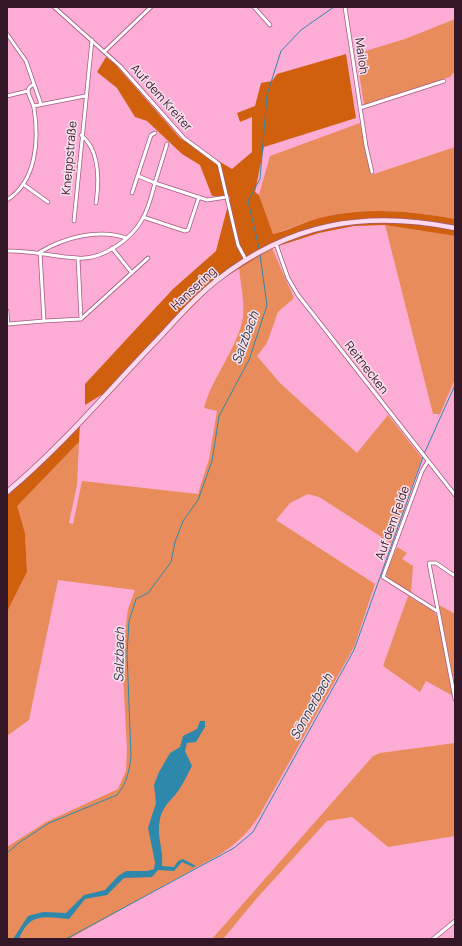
<!DOCTYPE html>
<html>
<head>
<meta charset="utf-8">
<style>
  body { margin:0 }
  #map { position:relative; width:462px; height:946px; overflow:hidden; background:#fdadd5; font-family:Manrope,sans-serif }
  canvas { display:block }
  .frame { position:absolute; inset:0; border:8px solid #351828; pointer-events:none }
</style>
</head>
<body>
<div id="map">
<canvas width="462" height="946"></canvas>
<div class="frame"></div>
</div>
<script>
const ctx = document.querySelector('canvas').getContext('2d');
ctx.lineJoin = 'round';
function fill(path, color) { ctx.fillStyle = color; ctx.fill(path, 'evenodd'); }
function strokePath(path, color, width, dash) { ctx.strokeStyle = color; ctx.lineWidth = width; ctx.lineCap = dash ? 'butt' : 'round'; ctx.setLineDash(dash || []); ctx.stroke(path); }
function label(font, color, halo, rows, align = 'center') {
  ctx.font = font + ' Manrope,sans-serif'; ctx.lineWidth = 3; ctx.setLineDash([]); ctx.textBaseline = 'middle'; ctx.strokeStyle = halo; ctx.fillStyle = color; for (const [text, x, y, turn = 0] of rows) {
    ctx.save(); ctx.translate(x, y); ctx.rotate((+turn || 0) * Math.PI / 180); ctx.textAlign = isNaN(turn) ? turn : align; if (halo) ctx.strokeText(text, 0, 0); ctx.fillText(text, 0, 0); ctx.restore();
  }
}
const green = new Path2D(`
  M455 19V71L450 77 364 105 356 54 405 39Z
  M360 123 371 175 455 147V219C412 211 366 207 323 217 306 221 290 229 273 234L259 195 270 156Z
  M385 225 455 236V379L440 414H433Z
  M272 248 294 298 278 312 267 343 257 356 280 383 357 453 388 415 422 458 391 543 319 497 308 494 290 503 276 520 375 584 354 647 259 816C248 833 236 844 219 855L69 939H7V847L46 822 118 789 126 771 127 749 122 656 128 609 135 590 58 580 29 720 7 736V612L27 572 25 533 16 506 79 442 77 485 69 523 73 524 82 481 198 494 209 459 217 411 204 408C212 377 238 348 243 317 245 303 240 281 239 267Z
  M397 547 407 553 402 559 413 566 411 593 388 579 386 573Z
  M408 596 433 611 437 616 453 696 426 681 420 692 383 666Z
  M439 605 455 614V676L453 677Z
  M455 743V836L388 847 352 817 327 821 257 898 223 939H212L373 756 380 753Z`);
const forest = new Path2D(`
  M346 54 356 118 264 147 255 192 259 195 273 234C290 230 306 221 323 217 366 207 412 211 455 219V236L385 225 354 226 319 233 272 248 216 283 183 316 119 384 85 405V384L173 289 216 251 230 197 212 196 200 165 182 154 147 121 135 117 117 88 97 72 106 57 115 64 180 138 232 169 252 152V117L240 122 237 113 255 106 261 83 272 81 277 74Z
  M80 424 79 442 17 506 25 533 27 572 7 612V494L24 481Z`);
const water = new Path2D(`
  M200 721H205V727L196 742 187 743 185 751 192 766C188 773 185 781 180 788 173 800 164 803 160 819 156 836 164 850 162 866L174 867 178 861 183 859 196 866 193 867 182 862 174 871 158 870 152 877 124 878 107 895 85 899 69 919C44 917 30 912 19 939H13L28 916 43 912 66 913 84 895 105 890 118 876 126 871H147L154 869 155 862 148 828 156 803 154 785 159 772 170 753 180 747 183 736 197 729Z`);
const stream = new Path2D(`
  M259 248 248 201 260 179 267 95 281 51 301 30 334 7
  M424 454 455 385
  M7 853 20 842 49 823 117 795C127 783 129 772 131 756L127 653 129 621 136 599 148 593 171 562 175 542 183 521 198 500 212 461 219 416 249 360 267 305 260 255
  M66 939 234 848 253 832 354 650 423 457`);
const street = new Path2D(`
  M54 7 120 66 184 138 219 164 238 245 246 260
  M254 7 270 25
  M345 7 366 146 372 172
  M7 34 26 61 34 84C32 85 29 87 28 90 28 96 33 102 34 108 39 139 37 181 7 200
  M105 51 151 7
  M34 84 41 104
  M7 96 28 91
  M34 106 85 96
  M360 108 444 81
  M81 135C100 150 99 182 96 203
  M138 176 155 183 167 144
  M23 184 48 202
  M132 193 151 135 155 133
  M143 217 185 231 188 230 199 197
  M74 221 92 40
  M276 244 288 278 298 295 455 495
  M112 248 132 273
  M7 251C31 250 54 257 78 258 103 260 132 239 143 218 149 207 152 194 155 183L207 200 227 197
  M78 258 81 319
  M7 311 8 324 44 321
  M81 319 44 321 40 252C64 238 98 228 126 238
  M81 319 148 258
  M428 461 422 471 383 577 437 611
  M455 576 436 563H429L455 699
  M433 939 455 921`);
const secondary = new Path2D(`
  M7 492C61 447 107 392 156 341 175 321 194 298 216 281 289 223 365 210 455 228`);
const streetNames = [
  ["Mailoh",361,56,82],
  ["Auf dem Kreiter",161,98,48],
  ["Kneippstraße",70,158,-85],
  ["Hansering",194,289,-43],
  ["Reitnecken",366,368,52],
  ["Auf dem Felde",393,523,-70]
];
const waterNames = [
  ["Salzbach",246,338,-70],
  ["Salzbach",120,655,-89],
  ["Sönnerbach",312,707,-61]
];
fill(green, '#e98c5b');
fill(forest, '#d05f0e');
fill(water, '#2e88ab');
strokePath(stream, '#2e88ab', 1);
strokePath(street, '#a35a81', 4.5);
strokePath(secondary, '#a35a81', 6);
strokePath(street, '#fff', 3);
strokePath(secondary, '#fcdaec', 4.5);
label('12px', '#351828', '#fbe1ed', streetNames);
label('italic 13px', '#25404c', '#fbe1ed', waterNames);
</script>
</body>
</html>
